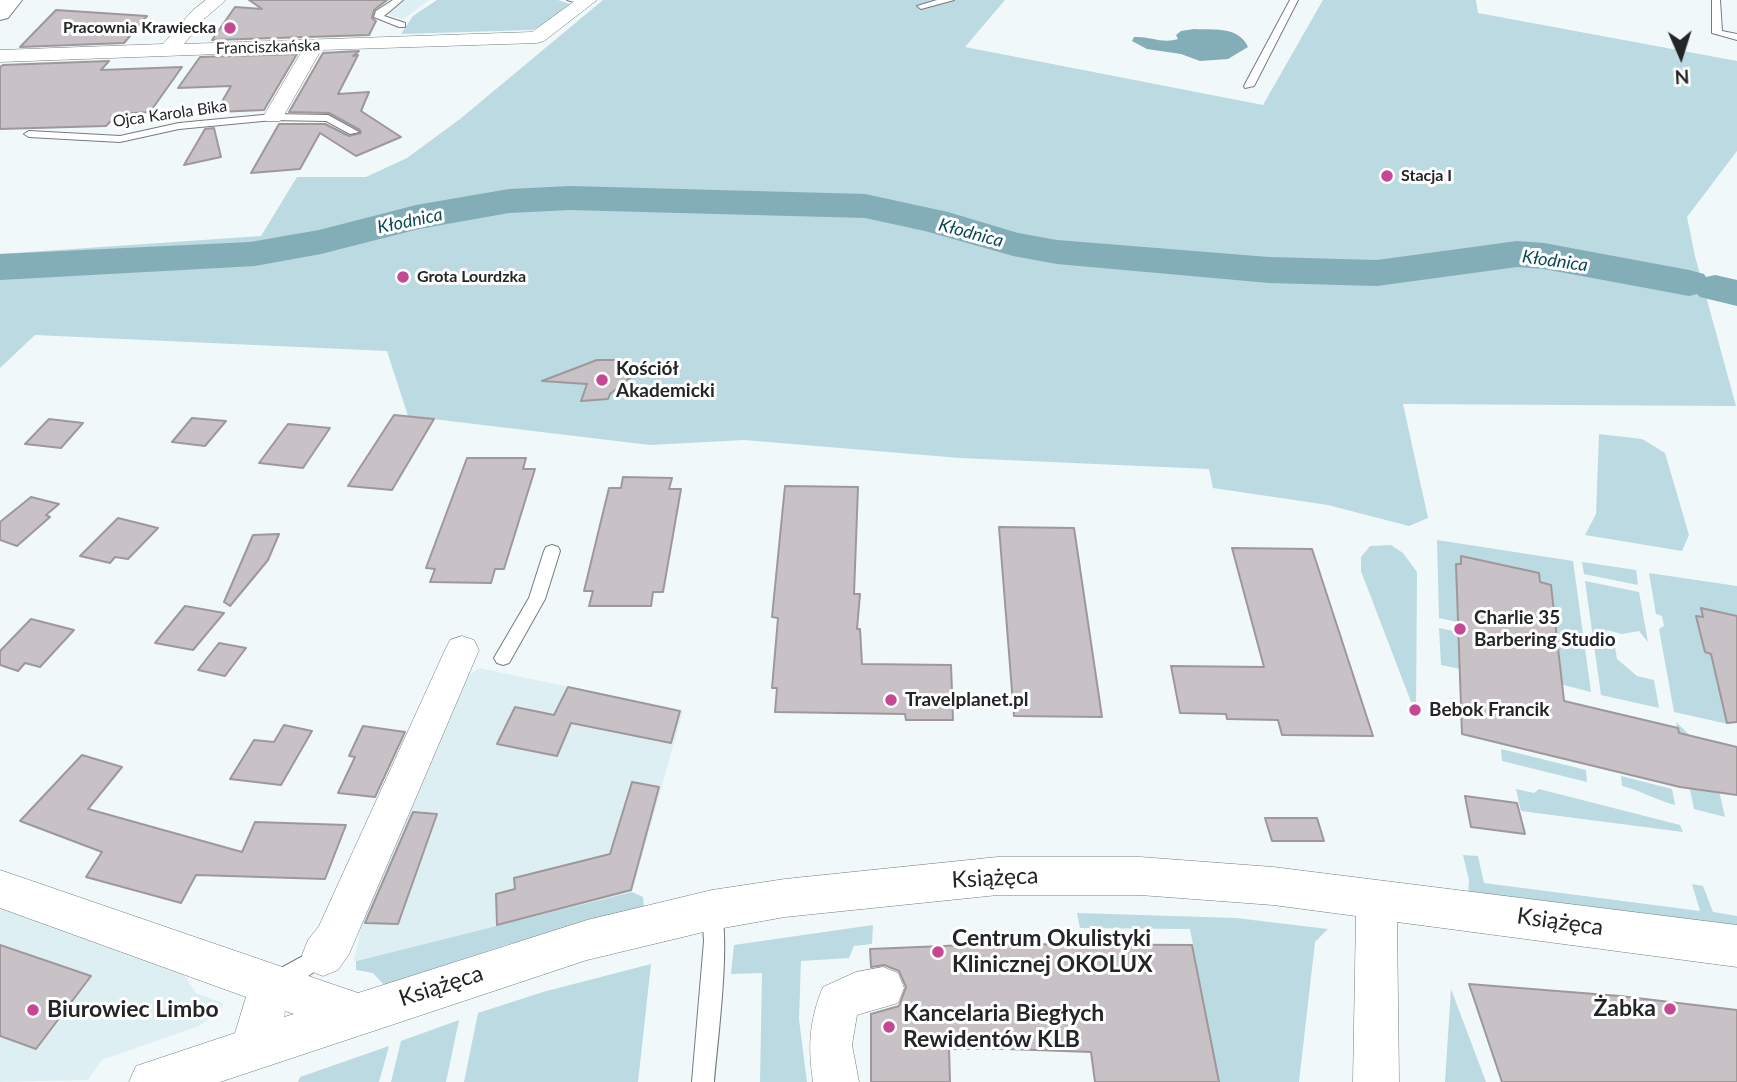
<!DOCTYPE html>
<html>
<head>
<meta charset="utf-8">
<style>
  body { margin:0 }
  #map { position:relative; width:1737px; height:1082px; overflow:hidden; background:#f1f8fa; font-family:Lato,sans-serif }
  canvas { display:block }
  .north { position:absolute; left:1646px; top:21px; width:70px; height:70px; -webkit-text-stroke:5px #fff; paint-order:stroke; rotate:177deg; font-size:19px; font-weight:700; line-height:28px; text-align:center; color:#232526 }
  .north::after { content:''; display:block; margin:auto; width:24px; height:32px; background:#232526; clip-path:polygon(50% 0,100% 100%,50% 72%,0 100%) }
</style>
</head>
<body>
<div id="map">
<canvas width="1737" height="1082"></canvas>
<div class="north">N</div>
</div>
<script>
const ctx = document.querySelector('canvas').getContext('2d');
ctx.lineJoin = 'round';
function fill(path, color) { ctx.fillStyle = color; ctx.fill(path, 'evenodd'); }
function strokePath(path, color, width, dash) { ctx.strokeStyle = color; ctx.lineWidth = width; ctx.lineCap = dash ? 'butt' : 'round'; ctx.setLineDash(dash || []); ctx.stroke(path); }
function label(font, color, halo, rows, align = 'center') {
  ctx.font = font + ' Lato,sans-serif'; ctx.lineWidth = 6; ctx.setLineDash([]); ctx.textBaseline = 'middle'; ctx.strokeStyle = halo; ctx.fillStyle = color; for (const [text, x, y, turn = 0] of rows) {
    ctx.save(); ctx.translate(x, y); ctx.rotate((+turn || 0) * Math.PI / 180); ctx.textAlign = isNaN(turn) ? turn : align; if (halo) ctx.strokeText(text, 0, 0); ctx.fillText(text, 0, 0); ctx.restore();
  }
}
const built = new Path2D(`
  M368 0H429L404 19 357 7Z
  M479 668 683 711 632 892 354 961 362 921 464 678Z
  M0 888 166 947 196 993 223 1003 221 1011 199 1026 102 1060 88 1080 0 1082Z`);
const green = new Path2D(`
  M437 0H558L570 4 541 26 532 30 401 34 413 16Z
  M603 0H1005L965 47 1263 105 1323 0H1476L1478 13 1737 61V151L1687 217 1695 256 1736 406 1403 404 1428 518 1409 526 1328 505 1213 488 1209 469 960 458 744 440 650 445 408 416 387 351 35 335 0 368V254L261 236 297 177H366L407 158 460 119Z
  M1599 434 1642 439 1665 453 1689 535 1682 551 1585 535 1596 514Z
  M1437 540 1573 561 1591 692 1556 683 1560 658 1551 585 1456 564 1458 622 1439 618Z
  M1391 545 1403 553 1417 572 1416 715 1361 571V557L1370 546Z
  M1582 562 1636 570 1638 585 1584 574Z
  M1649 573 1737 586V616L1702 608 1703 617H1697L1705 652 1711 654 1728 724 1674 712 1659 629 1664 626 1662 616 1656 614Z
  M1585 581 1639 592 1648 642 1639 631 1622 634 1607 630 1608 641 1615 647 1617 659 1637 676 1654 680 1659 708 1601 695Z
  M1439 628 1458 632 1460 669 1441 665Z
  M1676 722 1711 756 1725 817 1694 809Z
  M1501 749 1586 770 1587 782 1502 761Z
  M1621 776 1672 789 1675 805C1654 799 1642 791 1622 786Z
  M1516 789 1534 793 1539 789 1680 825 1683 832 1521 811Z
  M1463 855 1478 856 1484 883 1700 911 1692 884 1703 886 1713 912 1737 916V929L1468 894 1469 880Z
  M632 892 643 897 644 907 506 945 384 985 373 973 356 970V961Z
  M1077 913 1236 918 1328 929 1315 942 1299 1082H1219L1190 929 1080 928Z
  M873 925 872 944 854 946 849 958 801 961 799 1019 807 1082H760L762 973 731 974 734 945Z
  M651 964 638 1082H464L478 1013 543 992Z
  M1451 989 1486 1082H1445Z
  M459 1020 446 1082H391L401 1041Z
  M389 1046 379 1082H298L300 1077Z`);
const water = new Path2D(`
  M1194 29C1213 30 1239 26 1248 47L1228 59 1200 61 1181 54 1147 49 1132 41 1134 37C1150 36 1162 44 1178 39L1176 35 1181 31Z`);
const river = new Path2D(`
  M570 186 865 194 948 212 1018 233 1057 240 1269 257 1377 260 1517 241 1544 243 1689 270 1704 274 1706 277 1715 275 1737 280V306L1700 297 1697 294 1689 296 1544 269 1517 267 1377 286 1269 283 1057 264 1013 256 925 231 865 218 570 210 509 213 419 229 321 254 255 266 0 280V254L250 242 319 230 416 205 509 189Z`);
const building = new Path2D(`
  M249 0H387L374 10 372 18 376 21 369 35 212 40 235 7 262 9Z
  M56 10 147 16 124 43 20 47Z
  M359 51 353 56 358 55 338 94 369 92 361 111 401 137 356 156 320 133 300 169 251 173 279 124H325L349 136 361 133 360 130 329 113 289 112 323 53Z
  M297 54 264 110 216 112 231 86 178 88 200 57Z
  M109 61 101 70 182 67 150 112 117 114 106 126 0 129V67L3 65Z
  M214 128 221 157 184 165 205 129Z
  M597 360H622L621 369 640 370 610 394 608 399 581 401 587 384 542 381Z
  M394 415 434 419 392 490 348 486Z
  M192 418 226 421 205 446 172 442Z
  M49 419 83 423 61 448 25 444Z
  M288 424 330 428 303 468 259 463Z
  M467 458H526L523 469H535L504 569H495L491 583 430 582 435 569 426 568Z
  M623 477 672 478 669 489H681L663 592H653L651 606H589L593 591H584L609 488H621Z
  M785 486 858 487 854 594H860L857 629H860L862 664 951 665 953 720H906L905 714 775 712 777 688H772L778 618 772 617Z
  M31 497 59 504 46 515 50 517 17 546 0 540V522Z
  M118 518 158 528 128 559 115 557 110 563 80 556Z
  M999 527 1074 528 1102 717 1014 716Z
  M279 534 268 560 230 606 224 602 253 535Z
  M1232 548 1312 549 1373 736 1282 735 1278 720 1227 719 1226 714 1180 713 1171 666 1264 667Z
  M1461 556 1539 573 1540 582 1551 585 1564 701 1678 728 1679 733 1737 747V795L1680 787 1462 734 1456 564H1461Z
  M185 606 224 613 193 650 155 643Z
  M1701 608 1737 616V722L1727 723 1711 654 1705 652 1696 616 1703 617Z
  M31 619 74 630 40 667 25 663 18 671 0 665V651Z
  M219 643 246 648 225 676 198 670Z
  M568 687 680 711 671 743 571 723 557 756 497 744 515 707 554 715Z
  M284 725 312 731 281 785 230 779 254 740 274 742Z
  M363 726 405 732 375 797 338 793 355 757 349 756Z
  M82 755 122 767 88 809 242 852 255 822 346 825 325 879 196 875 181 903 86 877 102 852 20 821Z
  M632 782 659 787 631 890 497 925 496 894 515 889 514 878 610 854Z
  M1465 796 1517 803 1525 834 1471 827Z
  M413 812 437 814 398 924 365 923Z
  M1265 818H1317L1324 841H1272Z
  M992 944 1192 945 1219 1082H1095L1091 1052 1007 1049H949L950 1082H871V1014L899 1006 906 987 899 971 884 965 871 967 870 949Z
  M0 945 91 976 36 1049 0 1036Z
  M1469 984 1620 996 1737 1010V1082H1502Z`);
const service = new Path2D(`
  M393 0H403L384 16 405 23V27H399L374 17 376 11Z
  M567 0H588L589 2 585 5Z
  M937 0H954L921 9 917 6Z
  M1290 0H1298L1254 86 1245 88 1244 86Z
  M1712 0H1720L1722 31 1737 34V40L1712 33Z
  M273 114 328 115 359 132 350 134 326 121 273 120 179 129 120 142 29 137 24 134 29 131 120 136 179 123Z
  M552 545 558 547 560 551 545 599 509 663 503 665 497 663 494 658 529 598 544 551 546 547Z
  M712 900 719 903C732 934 717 1044 714 1082H692L704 941 702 910 705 903Z
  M323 945 330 948 333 955 330 962 286 990 278 993 270 990 267 982 270 974Z`);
const minor = new Path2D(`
  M206 0H226L205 18 184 44 532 32 576 0H597L544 41 537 43 321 50 283 117 280 121H266L263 117 302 51 0 62V50L163 44 193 10Z
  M462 636 474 640 479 650 349 954 338 970 323 976 308 970 302 955 308 940 319 926 445 650 450 640Z
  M998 857H1140L1273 867 1737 925V967L1397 922 1399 1082H1353L1356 916 1273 905 1140 895H998L785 917 712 930 587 960 220 1082H129L136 1066 235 1033 246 997 0 908V870L358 993 587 920 712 890 785 879ZM285 1011 294 1014 284 1017Z
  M883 967 898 973 904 988 898 1003 857 1015 852 1045 859 1082H813C808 1046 809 1021 823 987L856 972Z`);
const tertiary = new Path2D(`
  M0 0H22L8 18 0 20Z`);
const markers = [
  [230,28,7,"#c64895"],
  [1387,176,7,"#c64895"],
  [403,277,7,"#c64895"],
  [602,380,7,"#c64895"],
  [1460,629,7,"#c64895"],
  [891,700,7,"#c64895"],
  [1415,710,7,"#c64895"],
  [938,952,7,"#c64895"],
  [1670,1009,7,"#c64895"],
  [33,1010,7,"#c64895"],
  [889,1027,7,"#c64895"]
];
const farPoinames = [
  ["Pracownia Krawiecka",216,28,"right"],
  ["Stacja I",1401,176],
  ["Grota Lourdzka",417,277]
];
const farStreetnames = [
  ["Franciszkańska",268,47,-2],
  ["Ojca Karola Bika",170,114,-8]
];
const farWaternames = [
  ["Kłodnica",410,221,-12],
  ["Kłodnica",971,233,15],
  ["Kłodnica",1555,261,8]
];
const poiNames = [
  ["Kościół",616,369],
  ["Akademicki",616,391],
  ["Charlie 35",1474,618],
  ["Barbering Studio",1474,640],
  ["Travelplanet.pl",905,700],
  ["Bebok Francik",1429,710]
];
const nearStreetnames = [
  ["Książęca",995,878,-3],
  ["Książęca",1560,922,8],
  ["Książęca",441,986,-18]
];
const nearPoinames = [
  ["Centrum Okulistyki",952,939],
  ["Klinicznej OKOLUX",952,965],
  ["Żabka",1656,1009,"right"],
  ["Biurowiec Limbo",47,1010],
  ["Kancelaria Biegłych",903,1014],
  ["Rewidentów KLB",903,1040]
];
fill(built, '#deeff3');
fill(green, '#bcdae1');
fill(water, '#83adb7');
fill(river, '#83adb7');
fill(building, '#c8c1c5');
strokePath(building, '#9e989b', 2);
strokePath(service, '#757c7e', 2);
strokePath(minor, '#757c7e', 1);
strokePath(tertiary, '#757c7e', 2);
fill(service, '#fff');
fill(minor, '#fff');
fill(tertiary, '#fff');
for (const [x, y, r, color] of markers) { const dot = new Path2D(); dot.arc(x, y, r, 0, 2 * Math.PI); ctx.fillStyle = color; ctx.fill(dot); strokePath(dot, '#fff', 2.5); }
label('bold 16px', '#232526', '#fff', farPoinames, 'left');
label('16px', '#232526', '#fff', farStreetnames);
label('italic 18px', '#0b4955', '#fff', farWaternames);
label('bold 19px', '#232526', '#fff', poiNames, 'left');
label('23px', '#232526', '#fff', nearStreetnames);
label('bold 23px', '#232526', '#fff', nearPoinames, 'left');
</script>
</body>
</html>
